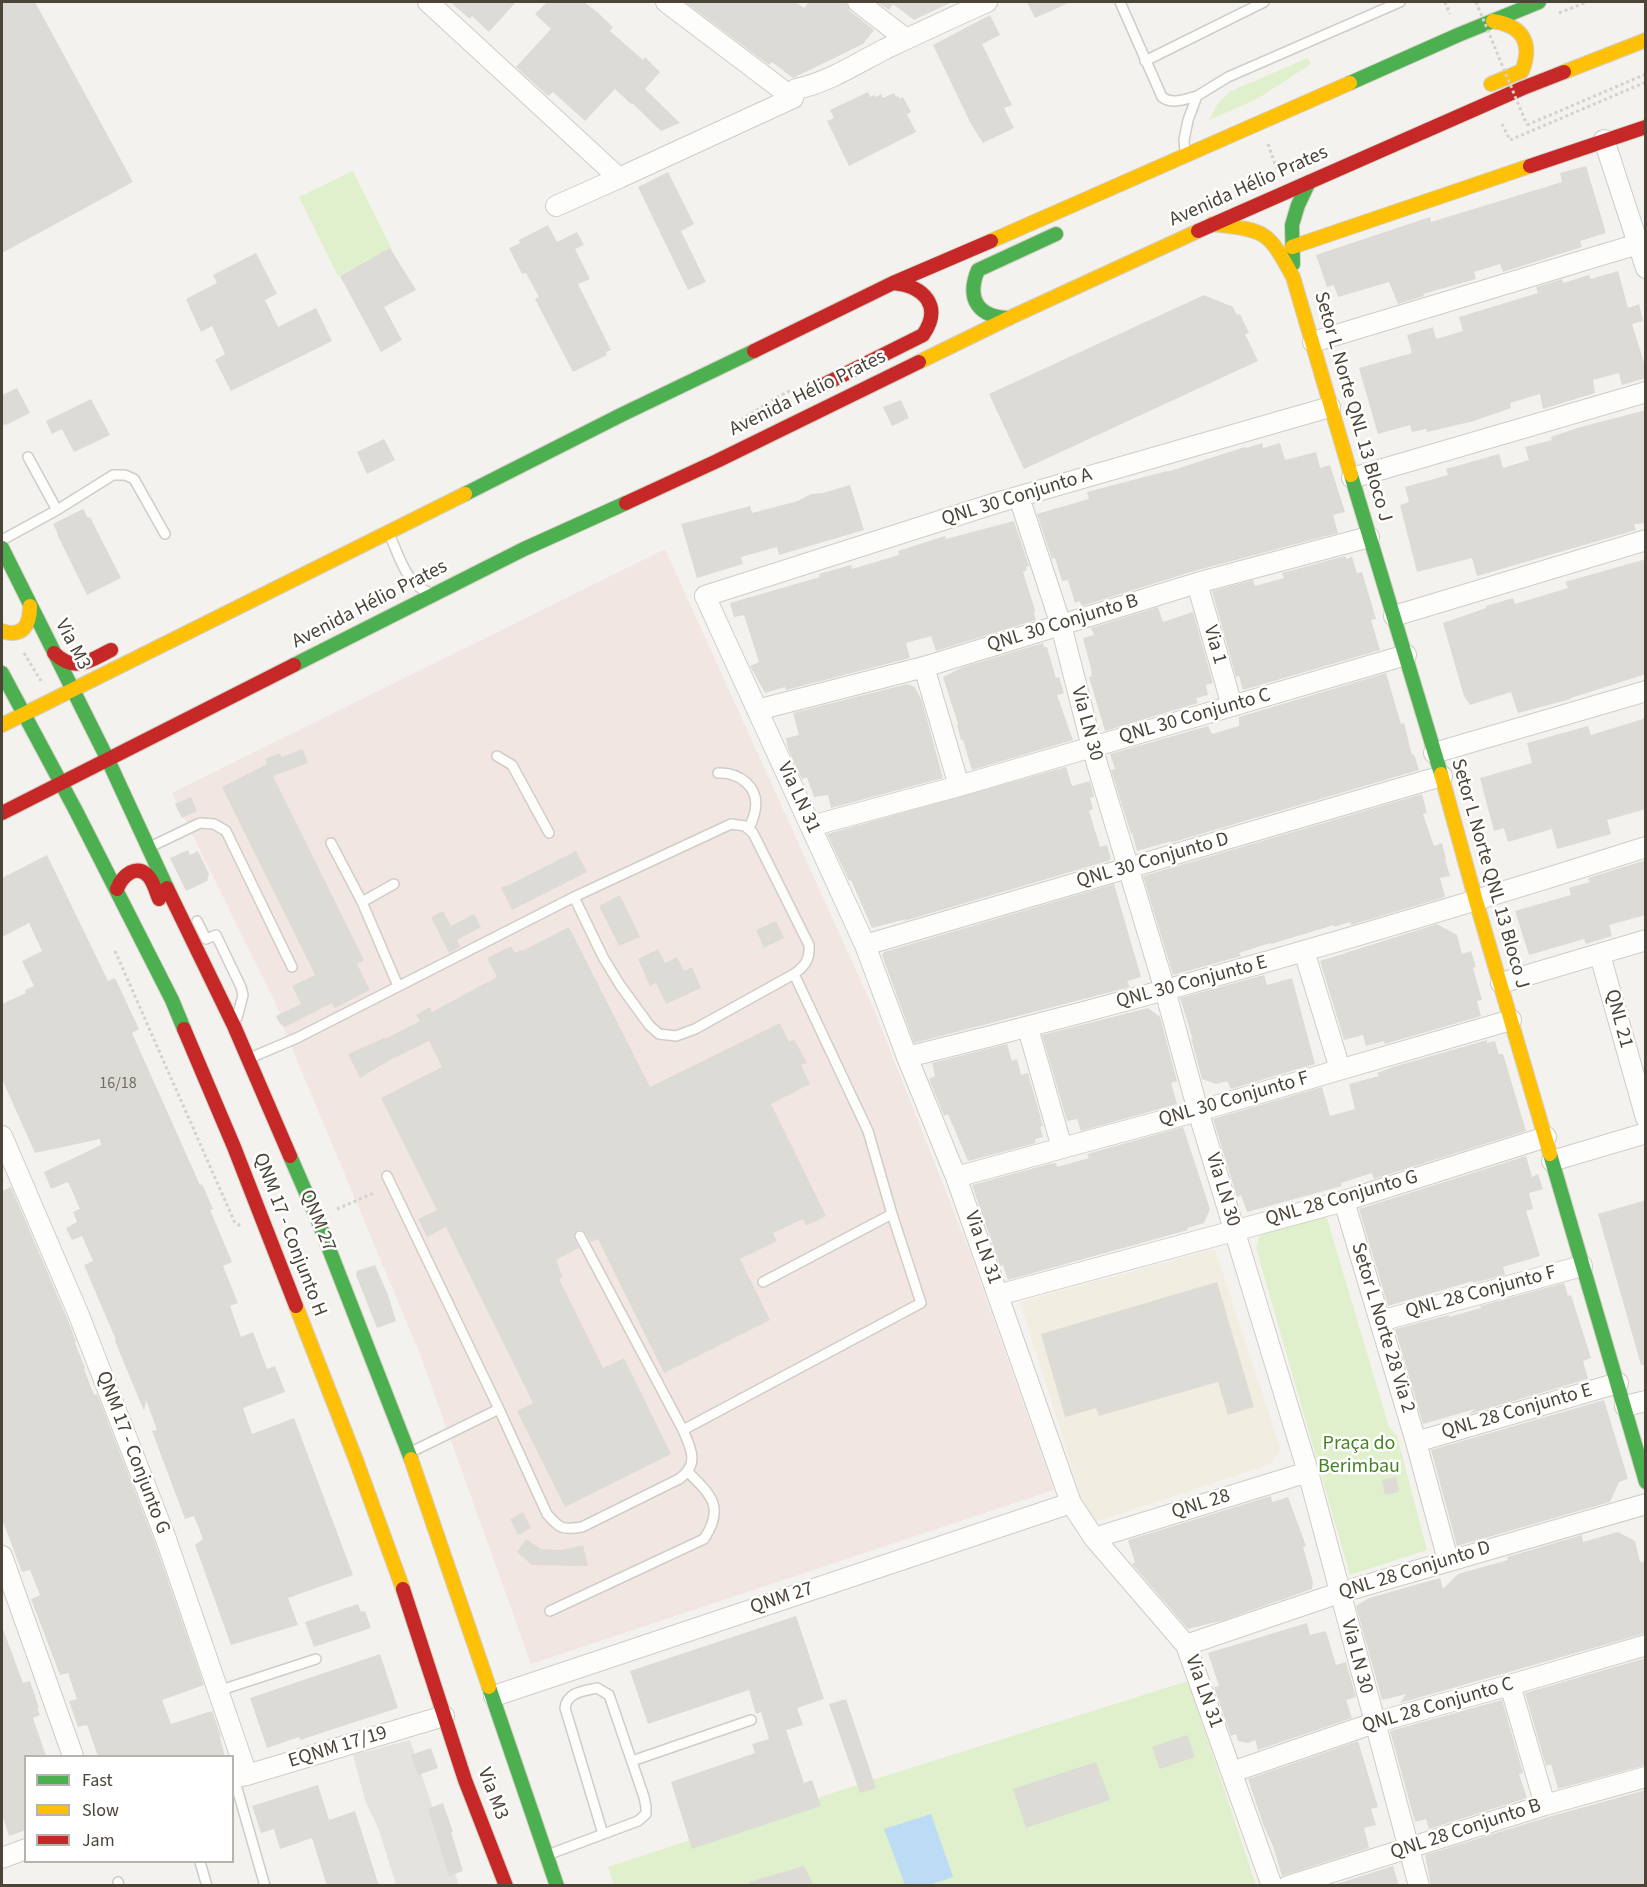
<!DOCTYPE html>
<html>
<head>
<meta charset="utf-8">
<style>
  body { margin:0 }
  #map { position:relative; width:1647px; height:1887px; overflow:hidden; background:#f3f2ee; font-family:"Source Sans 3",sans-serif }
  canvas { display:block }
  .frame { position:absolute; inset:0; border:3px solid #4c4437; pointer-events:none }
  .legend { position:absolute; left:24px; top:1755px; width:210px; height:108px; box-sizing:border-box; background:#fff; border:2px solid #b7b4af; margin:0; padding:8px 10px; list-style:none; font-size:18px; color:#4c4437 }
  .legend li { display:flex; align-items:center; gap:12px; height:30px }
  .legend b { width:30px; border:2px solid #b7b4af }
</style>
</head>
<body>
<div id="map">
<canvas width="1647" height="1887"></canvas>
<div class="frame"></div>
<ul class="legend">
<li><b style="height:8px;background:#4caf50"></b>Fast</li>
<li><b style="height:8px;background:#ffc107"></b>Slow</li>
<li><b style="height:8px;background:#c62828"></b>Jam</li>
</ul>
</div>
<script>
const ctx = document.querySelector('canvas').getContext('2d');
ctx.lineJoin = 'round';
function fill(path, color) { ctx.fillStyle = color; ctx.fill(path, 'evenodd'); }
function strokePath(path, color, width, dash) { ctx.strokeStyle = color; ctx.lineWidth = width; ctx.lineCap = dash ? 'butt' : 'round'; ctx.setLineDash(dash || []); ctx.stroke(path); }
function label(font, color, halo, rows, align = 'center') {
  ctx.font = font + ' "Source Sans 3",sans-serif'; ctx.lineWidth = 5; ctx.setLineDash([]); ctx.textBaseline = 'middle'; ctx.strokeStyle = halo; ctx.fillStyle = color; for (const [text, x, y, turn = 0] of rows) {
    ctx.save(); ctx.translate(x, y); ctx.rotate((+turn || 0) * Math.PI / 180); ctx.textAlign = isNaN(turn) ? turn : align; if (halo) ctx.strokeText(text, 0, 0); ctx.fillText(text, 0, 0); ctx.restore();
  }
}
const education = new Path2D(`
  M1215 1249 1281 1450 1270 1464 1090 1524 1020 1302Z`);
const medical = new Path2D(`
  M665 549 875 1012 969 1250 1054 1490 531 1664 420 1354 278 1015 280 1013 172 793Z`);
const green = new Path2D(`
  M1308 58 1311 64 1257 99 1209 120 1218 103 1231 91Z
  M353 171 392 250 338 276 299 197Z
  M1325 1212 1389 1427 1397 1436 1427 1550 1350 1575 1256 1248 1260 1235 1265 1231Z
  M1188 1681 1256 1885 614 1886 608 1867 869 1781Z`);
const parking = new Path2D(`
  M410 1740 459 1885H396L379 1830 365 1800 353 1755Z`);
const water = new Path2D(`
  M931 1814 953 1877 929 1885H905L884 1829Z`);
const building = new Path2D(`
  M2 2H35L133 182 2 253Z
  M450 2H516L489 32 472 16 470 19Z
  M547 2H584L597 12 613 27 610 31 643 60 645 57 660 72 645 89 680 123 661 131 632 103 631 104 615 89 585 121 553 92 548 96 516 67 551 29 535 14Z
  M685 2H795L804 8 809 2H846L850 11 874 30 863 44 793 78 772 62 769 65Z
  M877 2H952L914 20 893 4 889 10Z
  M1027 2H1071L1035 18Z
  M990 15 1000 35 982 44 1012 105 1004 108 1014 128 983 143 971 124 933 45Z
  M868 92 870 97 874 95 876 97 881 94 883 98 894 93 896 97 898 96 900 99 903 97 911 112 907 114 916 132 849 166 827 121 834 118 830 110Z
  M1586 166 1606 233 1580 241 1582 247 1503 272 1500 264 1474 272 1476 279 1423 294 1424 296 1398 304 1389 282 1338 297 1334 285 1327 287 1316 255 1430 217 1431 222 1562 182 1560 173Z
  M668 172 694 224 681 231 706 282 688 290 638 187Z
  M548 225 557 242 577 232 584 245 575 249 590 279 578 284 611 350 606 352 607 355 573 372 535 299 539 297 526 273 522 274 509 248 520 243 519 240Z
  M390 248 416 290 384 307 402 340 381 352 340 276Z
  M256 253 277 294 265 300 278 327 316 308 332 341 231 391 215 360 225 354 212 326 201 332 186 299 217 283 213 275Z
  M1618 271 1628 308 1639 304 1643 321 1632 324 1646 369V378L1622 385 1619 373 1593 380 1595 393 1543 409 1540 394 1510 403 1511 408 1474 421 1427 432 1426 429 1412 432 1410 425 1378 434 1359 368 1412 353 1407 335 1433 327 1436 339 1463 331 1459 317 1538 293 1536 287 1562 279 1563 283 1589 275 1591 279Z
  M1204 295 1233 307 1237 315 1240 314 1249 333 1245 334 1258 361 1024 469 989 394Z
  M17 388 30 413 6 425V424L2 426V395Z
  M91 399 110 435 74 452 62 429 52 434 46 421Z
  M901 400 909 418 892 426 883 407Z
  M1646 410V523L1634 524 1636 530 1477 576 1472 558 1417 572 1400 505 1409 502 1405 487 1448 475 1446 469 1499 454 1503 468 1529 460 1525 447 1552 440 1551 437 1577 428Z
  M384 439 395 460 367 474 357 452Z
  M1262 443 1263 448 1280 443 1285 460 1316 452 1320 468 1330 465 1345 512 1333 515 1338 533 1194 571 1082 606 1079 601 1075 603 1068 580 1062 581 1055 558 1052 559 1037 514 1089 499 1087 492 1167 471V472L1245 447 1246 448Z
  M850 485 864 530 779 555 777 547 741 557 743 564 697 578 681 524 750 506 752 513 798 501 811 494 823 493Z
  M83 509 88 518 90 517 121 578 87 595 57 534H58L53 524Z
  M1014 521 1029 566 1026 567 1027 570 1023 572 1035 610 1034 614 1036 620 936 651 931 636 906 643 910 658 786 690 785 687 765 693 750 666 759 662 744 615 734 617 730 603 820 577 819 574 851 565 852 569 899 555 898 551 945 536 946 539Z
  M1345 556 1346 559 1352 557 1357 573 1362 572 1376 619 1371 620 1380 650 1243 690 1239 676 1236 677 1212 591 1253 580 1255 586 1284 578 1282 573Z
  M1646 559V674L1571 698V699L1518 713 1511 692 1470 705 1464 696 1443 623 1486 608V606L1513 598 1515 604 1568 588 1565 582Z
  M1158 607 1163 622 1193 612 1213 683 1206 685 1208 695 1196 698 1198 703 1105 731 1089 677 1092 676 1091 669 1083 638 1094 635 1091 628Z
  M1043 643 1044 647H1047L1056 678 1059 677 1064 693 1057 695 1073 740 972 770 963 740H961L957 725 958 724 943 677 963 667Z
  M1386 673 1401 724 1404 723 1412 755 1414 754 1419 770 1170 843 1172 841 1137 851 1132 833 1131 834 1111 770 1115 769 1110 754 1208 726 1212 734 1239 726V717L1249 714Z
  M907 684 915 687 922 701 943 778 831 808 828 795 814 797 807 777 802 779 788 749 786 738 799 735 793 713Z
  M1646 718V809L1607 820 1611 834 1557 849 1552 829 1508 842 1504 828 1494 831 1480 778 1532 763 1527 743 1588 726 1591 735Z
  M303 749 308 763 273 776 364 960 357 964 370 990 335 1008 332 1003 285 1027 280 1024 276 1016 301 1004 292 986 315 975 222 787 267 764 265 759 280 753 282 757Z
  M1066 767 1072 786 1090 781 1094 797 1090 798 1093 809 1089 811 1100 847 1107 845 1111 859 1108 861 904 921 906 919 872 928 851 880 849 881 827 834Z
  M1422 794 1427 813 1423 814 1434 846 1442 843 1446 859H1445L1450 876 1440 878 1445 897 1351 925 1350 922 1334 927V925L1271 944 1270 943 1239 953 1241 956 1173 975 1143 876Z
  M191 797 197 811 182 818 175 804Z
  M188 850 190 855 198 851 209 874 207 881 186 891 170 858Z
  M576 851 587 872 512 910 501 887 509 885Z
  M47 855 108 981 115 978 139 1029 132 1033 200 1185 202 1184 213 1209 210 1210 232 1262 223 1266 238 1303 230 1306 241 1337 253 1332 267 1369 275 1366 285 1392 243 1408 252 1434 294 1418 353 1575 288 1598 298 1625 231 1645 195 1545 203 1539 194 1516 185 1519 152 1431 157 1430 146 1400 144 1411 115 1341 116 1340 84 1265 93 1261 82 1236 72 1240 66 1228 77 1222 73 1212 80 1209 68 1182 51 1189 44 1172 101 1145 100 1139 35 1153 2 1079V1004L26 993 25 990 34 986 22 961 42 951 29 923 2 937V878Z
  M1646 860V915L1609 925 1612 936 1586 944 1584 939 1529 955 1515 911 1571 895 1569 888 1590 882 1588 878Z
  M1114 884 1141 977 1127 981 1130 987 914 1043 882 955 884 952Z
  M620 895 640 937 619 946 599 906Z
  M443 911 451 926 474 914 481 927 457 940 460 947 449 953 431 917Z
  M776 921 784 938 764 948 756 930Z
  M1437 924 1457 935 1462 954 1471 951 1476 967 1473 968 1482 1000 1477 1001 1481 1016 1385 1044 1384 1041 1366 1046 1363 1035 1344 1040 1320 961Z
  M569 927 650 1087 780 1023 789 1042 794 1039 807 1063 801 1065 810 1084 771 1104 826 1216 806 1226 803 1219 773 1233 777 1241 740 1259 770 1320 664 1373 598 1239 591 1242 584 1231 580 1229 575 1232 574 1239 579 1248 556 1260 563 1277 559 1279 603 1368 624 1358 671 1454 565 1507 517 1411 533 1403 446 1227 427 1237 418 1219 437 1210 381 1098 442 1067 429 1041 390 1060 360 1078 348 1054 384 1038 385 1039 420 1021 416 1015 430 1007 432 1012 497 977 487 958 511 946 515 953 521 950 522 951Z
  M658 949 665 963 677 957 684 971 692 967 701 988 666 1004 656 983 650 986 638 959Z
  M1264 975 1267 985 1292 978 1315 1064 1231 1089 1227 1081 1216 1084 1202 1079 1191 1038 1193 1040 1180 998Z
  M1148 1008 1160 1017 1177 1081 1171 1083 1177 1104 1081 1131 1077 1119 1067 1121 1042 1035Z
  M1487 1040V1043L1495 1041 1499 1054H1503L1526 1131 1374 1179 1372 1173 1341 1183 1342 1186 1247 1212 1241 1195 1237 1197 1213 1119 1322 1087 1330 1116 1355 1109 1349 1084 1379 1076 1377 1073 1393 1067Z
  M1007 1044 1012 1061 1017 1059 1021 1075 1028 1073 1043 1126 1040 1127 1043 1137 1035 1139 1036 1143 968 1161 948 1114 944 1116 929 1079 935 1076 932 1063Z
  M1183 1127 1210 1209 1204 1223 1187 1228 1188 1230 1008 1280 1003 1265 1000 1266 972 1185 1049 1164 1056 1163 1057 1167 1089 1158 1087 1154Z
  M1526 1156 1532 1177 1538 1174 1543 1189 1529 1193 1533 1209 1526 1211 1540 1256 1503 1267 1505 1275 1473 1283V1281L1388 1306 1359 1209Z
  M11 1187 67 1318 76 1342 75 1343 85 1368 84 1369 94 1395 97 1394 155 1543 204 1685 162 1700 171 1724 212 1711 221 1736 220 1737 225 1756H98L87 1725 78 1727 69 1701 77 1699 68 1673 60 1675 31 1599 40 1595 30 1570 22 1572 2 1519V1191Z
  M1646 1200V1365H1641L1598 1214Z
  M375 1265 388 1295 396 1321 377 1328 356 1275 357 1271Z
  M1217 1282 1254 1407 1228 1415 1218 1382 1099 1416 1096 1408 1065 1417 1041 1334Z
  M1564 1283 1568 1296 1571 1295 1591 1358 1583 1361 1588 1379 1469 1414 1475 1409 1423 1424 1395 1329 1449 1315V1317L1481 1308 1480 1306Z
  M1604 1400 1628 1479 1619 1482 1610 1502 1457 1546 1431 1450Z
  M1396 1477 1399 1492 1385 1495 1382 1480Z
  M1271 1496 1272 1502 1288 1497 1306 1546 1303 1547 1313 1582 1312 1589 1224 1620 1188 1629 1132 1564 1135 1562 1128 1540Z
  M523 1512 531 1528 518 1535 510 1519Z
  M1618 1532 1635 1541 1640 1562 1646 1561V1633L1400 1703 1406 1694 1382 1700 1356 1606 1369 1598 1440 1578 1443 1589 1458 1574 1508 1560 1507 1557 1582 1535 1583 1542Z
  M526 1539 541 1549 562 1550 583 1545 588 1566 532 1565 517 1552Z
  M358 1604 361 1612 365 1611 371 1628 314 1647 305 1622Z
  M796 1616 824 1699 797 1708 803 1725 786 1730 804 1783 812 1780 821 1806 692 1849 671 1782 755 1753 752 1744 769 1739 761 1712 756 1714 749 1690 648 1724 630 1671Z
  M1307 1623 1310 1635 1326 1631 1336 1665 1346 1662 1356 1697 1346 1700 1352 1718 1258 1750 1255 1740 1248 1743 1238 1741 1236 1734 1231 1736 1214 1687 1219 1686 1208 1653Z
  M3 1629 23 1683 30 1681 39 1708H37L40 1715 33 1718 46 1756H26V1830L9 1836 2 1814V1630Z
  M380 1654 398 1708 300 1740 299 1737 267 1748 250 1698Z
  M1646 1658V1765L1558 1789 1551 1764 1546 1766 1525 1693Z
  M846 1699 876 1788 860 1793 829 1704Z
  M1502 1700 1523 1773 1519 1774 1527 1798 1429 1829 1426 1819 1415 1822 1390 1731Z
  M1187 1735 1195 1757 1160 1769 1152 1747Z
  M1358 1741 1378 1807 1371 1809 1376 1825 1364 1828 1369 1848 1282 1876 1273 1846 1263 1824 1248 1779Z
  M431 1748 438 1768 418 1775 411 1755Z
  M1096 1762 1110 1800 1026 1828 1013 1789Z
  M318 1785 329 1820 355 1811 379 1886H327L312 1838 280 1849 274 1829 261 1833 252 1806Z
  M1646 1790V1886H1431L1425 1855 1548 1817Z
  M443 1803 453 1832H451L463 1871 449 1876 428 1809Z
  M804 1866 814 1886H750L749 1882Z
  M1393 1866 1399 1886H1330Z`);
const path = new Path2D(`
  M1445 2 1450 14
  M1559 13 1587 2
  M1502 124 1510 140 1646 82
  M1527 125 1646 74
  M1268 144 1277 169
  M741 420 777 397 792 390
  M24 653 41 681
  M115 951 235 1223 241 1226
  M337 1209 374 1193`);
const lane = new Path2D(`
  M1120 2 1162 97C1172 105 1185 99 1197 96
  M1145 61 1264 2
  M1185 152 1184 140 1188 120 1197 96 1228 77 1400 2
  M57 510 113 475H125L134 479 165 534
  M390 536C399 555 406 584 428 592
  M2 540 57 510 28 457
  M497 756 512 765 549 833
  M718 773C739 772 760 787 755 811 754 817 751 823 749 829
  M731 824 745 826 753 833 809 945C810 960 805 966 794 974L695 1029 676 1036 659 1034 649 1025 620 985 603 957 574 897Z
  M331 843 362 902 398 986
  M150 847 200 823 214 824 226 831 292 967
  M362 902 394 884
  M197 921 206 939 216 935 241 987 243 995 237 1018
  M250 1058 297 1038 574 897
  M387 1176 499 1409
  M763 1282 892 1214
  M683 1430 921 1303 892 1214 868 1131 794 974
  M411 1452 499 1409 547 1514C560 1529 562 1530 582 1527L679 1479C700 1464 691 1449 683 1430L580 1236
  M550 1611 704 1539C725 1507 711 1495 688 1472
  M218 1691 316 1659
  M632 1761 751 1720
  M234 1778 265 1886
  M550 1854 638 1821 646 1814V1807L644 1797 609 1695 597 1688C584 1691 567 1692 565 1708L603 1834
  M200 1862 207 1886
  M118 1882 119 1886`);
const street = new Path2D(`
  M428 2 619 178 793 98
  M666 2 793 98 796 89C827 83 856 64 885 49 919 33 953 17 987 2
  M858 2 906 39
  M1604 140 1646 268
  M556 206 619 178
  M1313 342 1638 244
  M1352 478 1646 392
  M1019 497 1061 625 1092 747 1165 990 1198 1111 1308 1472 1419 1886
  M1197 583 1232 706
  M1394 616 1646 540
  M924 667 959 786
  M757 710 924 667 1197 583 1369 537
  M1434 753 1646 691
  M811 826 959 786 1406 655
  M865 945 1442 776
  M1304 951 1340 1069
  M1600 955 1646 1118
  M1501 983 1646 940
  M1028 1028 1062 1148
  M907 1057C1156 996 1402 925 1646 847
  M2 1136 78 1313 166 1539 247 1775
  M1552 1161 1646 1133
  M956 1177 1198 1111 1511 1020
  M1344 1201 1416 1442 1448 1560
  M998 1295 1344 1201 1546 1137
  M1380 1321 1582 1266
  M1625 1406 1646 1401
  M1416 1442 1618 1383
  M1094 1538 1308 1472
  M2 1556 73 1756
  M1186 1645 1339 1593 1646 1504
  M1510 1685 1545 1805
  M494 1696 1071 1503
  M1232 1772 1374 1723 1510 1685 1646 1645
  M232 1778 247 1775 444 1716
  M2 1858 26 1849
  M1272 1886 1186 1645 1094 1538 1071 1503 956 1177 907 1057 865 945 705 596 996 503 1330 407
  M1288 1886 1545 1805 1646 1777`);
const fast = new Path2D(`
  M1350 83 1458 35 1539 2
  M1293 264 1292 225 1298 205 1309 182
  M1009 318C978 317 966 299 978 270L1056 234
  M1351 475 1441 774
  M465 494 621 415 754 351
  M2 548 108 760 167 888
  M294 665 524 549 626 503
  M2 673 76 811 172 1000 184 1029
  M1550 1154 1646 1482
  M290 1156 317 1218 411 1459
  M489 1687 557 1886`);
const slow = new Path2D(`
  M1564 72 1646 40
  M1491 84 1522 71C1533 43 1523 26 1493 21
  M1212 224C1266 231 1267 229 1293 277L1351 475
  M991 241 1350 83
  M1292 247 1530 166
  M919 362 1009 318 1198 231
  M2 631C23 638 30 625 30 606
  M2 725 465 494
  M1441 774 1476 901 1550 1154
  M296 1306 356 1460 403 1589
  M411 1459 489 1687`);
const jam = new Path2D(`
  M1530 166 1646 127
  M1198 231 1523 88 1564 72
  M754 351 893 283 991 241
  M815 389 923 335C943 306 924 286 893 283
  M626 503 717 461 919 362
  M54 653C75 673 89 661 111 650
  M2 813 294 665
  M167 888 234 1026 290 1156
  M117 889C122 876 137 862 149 877 154 883 156 892 159 899
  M184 1029 234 1147 296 1306
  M403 1589 465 1780 506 1886`);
const pathBridge = new Path2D(`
  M1476 2 1527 125`);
const numberNames = [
  ["16/18",118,1084]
];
const streetNames = [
  ["Avenida Hélio Prates",1249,187,-24],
  ["Avenida Hélio Prates",808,394,-26],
  ["Setor L Norte QNL 13 Bloco J",1352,407,74],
  ["QNL 30 Conjunto A",1017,498,-17],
  ["Avenida Hélio Prates",370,605,-27],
  ["QNL 30 Conjunto B",1063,624,-17],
  ["Via M3",72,645,62],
  ["Via 1",1214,645,74],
  ["QNL 30 Conjunto C",1195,717,-16],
  ["Via LN 30",1086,724,75],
  ["Via LN 31",798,798,65],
  ["QNL 30 Conjunto D",1153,861,-16],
  ["Setor L Norte QNL 13 Bloco J",1489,874,74],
  ["QNL 30 Conjunto E",1192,983,-15],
  ["QNL 21",1618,1019,75],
  ["QNL 30 Conjunto F",1234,1100,-16],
  ["Via LN 30",1222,1190,73],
  ["QNL 28 Conjunto G",1342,1199,-16],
  ["QNM 27",317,1221,68],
  ["QNM 17 - Conjunto H",289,1235,69],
  ["Via LN 31",982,1248,71],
  ["QNL 28 Conjunto F",1481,1293,-15],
  ["Setor L Norte 28 Via 2",1382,1328,73],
  ["QNL 28 Conjunto E",1517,1412,-16],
  ["QNM 17 - Conjunto G",132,1453,69],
  ["QNL 28",1201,1505,-17],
  ["QNL 28 Conjunto D",1415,1571,-17],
  ["QNM 27",782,1599,-18],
  ["Via LN 30",1356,1657,75],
  ["Via LN 31",1203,1692,70],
  ["QNL 28 Conjunto C",1438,1706,-16],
  ["EQNM 17/19",338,1748,-17],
  ["Via M3",492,1794,69],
  ["QNL 28 Conjunto B",1466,1830,-18]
];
const parkNames = [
  ["Praça do",1359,1445],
  ["Berimbau",1359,1468]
];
fill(education, '#f1ede0');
fill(medical, '#f2e6e2');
fill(green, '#e0efcc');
fill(parking, '#e5e3df');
fill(water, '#bbdcf4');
fill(building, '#dddbd6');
strokePath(lane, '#d0cdc8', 12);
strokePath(street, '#d0cdc8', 22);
strokePath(fast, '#d3cfc4', 16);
strokePath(slow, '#d3cfc4', 16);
strokePath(jam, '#d3cfc4', 16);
strokePath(path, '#d3d2cc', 3, [3, 3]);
strokePath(lane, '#fdfdfc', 9);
strokePath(street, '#fdfdfc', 20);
strokePath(fast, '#4caf50', 14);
strokePath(slow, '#ffc107', 14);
strokePath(jam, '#c62828', 14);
strokePath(pathBridge, '#d3d2cc', 3, [3, 3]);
label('16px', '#716a60', null, numberNames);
label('20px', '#4c4437', '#fff', streetNames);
label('20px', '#468424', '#fff', parkNames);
</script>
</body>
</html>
